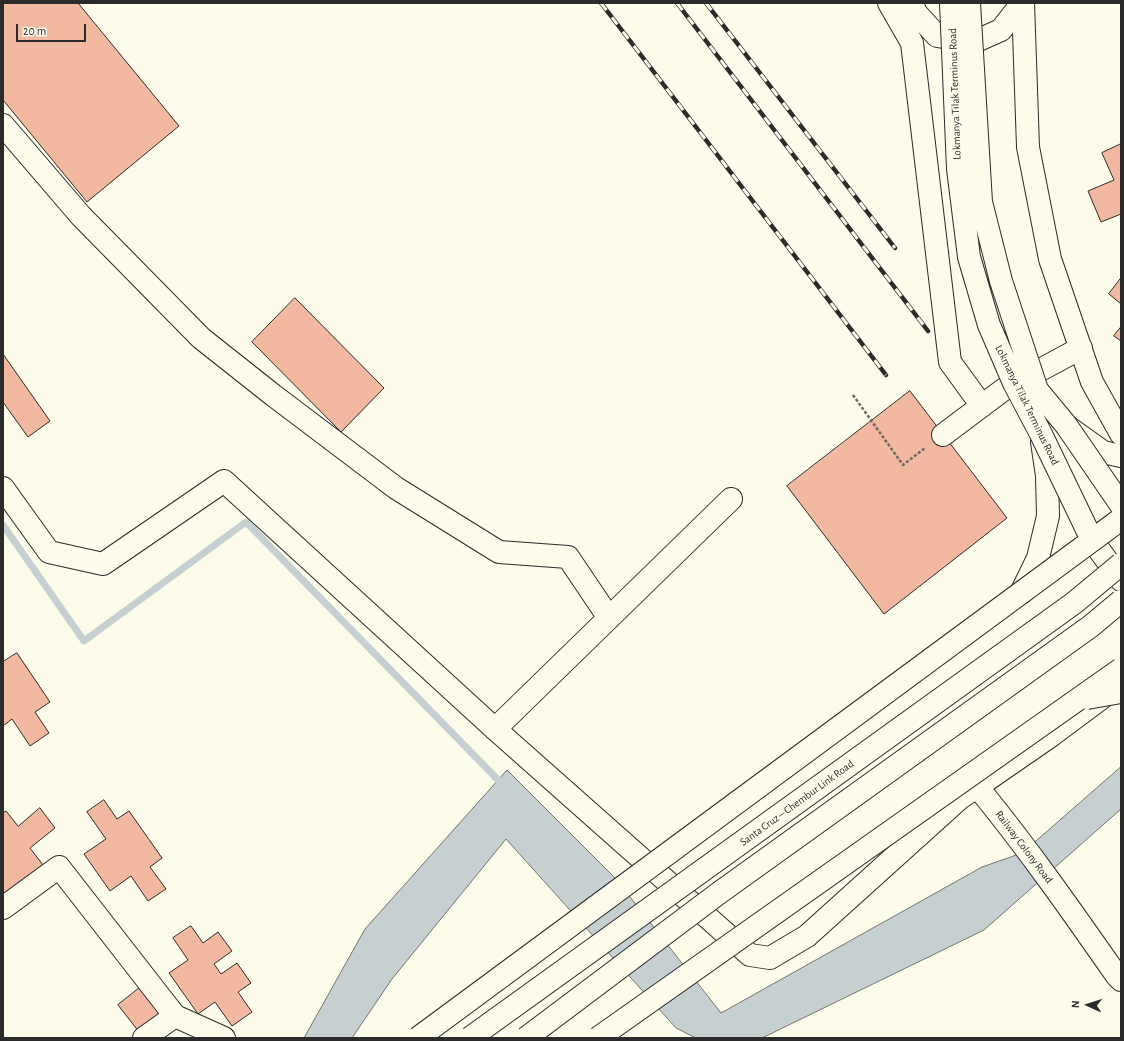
<!DOCTYPE html>
<html>
<head>
<meta charset="utf-8">
<style>
  body { margin:0 }
  #map { position:relative; width:1124px; height:1041px; overflow:hidden; background:#fdfbea; font-family:"Alegreya Sans",sans-serif }
  canvas { display:block }
  .frame { position:absolute; inset:0; border:4px solid #2b2b2b; pointer-events:none }
  .north { position:absolute; left:1068px; top:985px; width:40px; height:40px; -webkit-text-stroke:3px #fdfbea; paint-order:stroke; rotate:273deg; font-size:11px; font-weight:700; line-height:16px; text-align:center; color:#2b2b2b }
  .north::after { content:''; display:block; margin:auto; width:14px; height:18px; background:#2b2b2b; clip-path:polygon(50% 0,100% 100%,50% 72%,0 100%) }
  .scale { position:absolute; left:16px; top:24px; width:70px; height:18px; box-sizing:border-box; border:2px solid #2b2b2b; border-top:0; padding-left:5px; font-size:12px; line-height:14px; white-space:nowrap; color:#2b2b2b; -webkit-text-stroke:3px #fdfbea; paint-order:stroke }
</style>
</head>
<body>
<div id="map">
<canvas width="1124" height="1041"></canvas>
<div class="frame"></div>
<div class="north">N</div>
<div class="scale">20 m</div>
</div>
<script>
const ctx = document.querySelector('canvas').getContext('2d');
ctx.lineJoin = 'round';
function fill(path, color) { ctx.fillStyle = color; ctx.fill(path, 'evenodd'); }
function strokePath(path, color, width, dash) { ctx.strokeStyle = color; ctx.lineWidth = width; ctx.lineCap = dash ? 'butt' : 'round'; ctx.setLineDash(dash || []); ctx.stroke(path); }
function label(font, color, halo, rows, align = 'center') {
  ctx.font = font + ' "Alegreya Sans",sans-serif'; ctx.lineWidth = 3; ctx.setLineDash([]); ctx.textBaseline = 'middle'; ctx.strokeStyle = halo; ctx.fillStyle = color; for (const [text, x, y, turn = 0] of rows) {
    ctx.save(); ctx.translate(x, y); ctx.rotate((+turn || 0) * Math.PI / 180); ctx.textAlign = isNaN(turn) ? turn : align; if (halo) ctx.strokeText(text, 0, 0); ctx.fillText(text, 0, 0); ctx.restore();
  }
}
const water = new Path2D(`
  M1121 767V809L984 930 762 1038H696L676 1028 506 839 392 979 352 1038H304L365 929 507 770 616 879 721 1013 982 867 1022 853Z`);
const stream = new Path2D(`
  M3 525 84 641 246 522 505 787`);
const building = new Path2D(`
  M3 3H78L179 126 87 202 3 100Z
  M1121 144V214L1101 222 1088 191 1114 180 1102 153Z
  M1121 278V304L1109 294Z
  M295 298 384 388 341 432 252 342Z
  M1121 327V341L1114 336Z
  M3 354 50 421 28 437 3 402Z
  M910 391 1007 518 884 614 787 486Z
  M17 653 50 702 35 712 49 733 30 746 12 719 3 726V662Z
  M104 800 117 819 129 811 162 858 150 867 166 889 148 901 131 876 110 891 84 854 106 839 87 812Z
  M40 808 55 828 30 848 43 865 3 897V813L6 811 18 826Z
  M191 926 203 943 218 932 232 951 214 964 221 974 237 963 251 983 238 992 252 1012 232 1026 215 1002 198 1014 169 973 188 960 173 938Z
  M142 986 167 1019 143 1037 118 1005Z`);
const path = new Path2D(`
  M853 395 903 465 925 448`);
const minor = new Path2D(`
  M889 3 912 43 950 362 982 406
  M912 3 916 13 937 36 974 42 1001 30 1022 3
  M1023 3 1028 147 1050 259 1092 382 1121 434
  M3 125 81 216 201 338 273 395 396 488 499 552 568 557 609 618
  M943 435 1003 390 1081 348
  M3 488 49 552 103 564 224 481 495 729 750 955 770 958 807 936 960 798 981 784
  M1111 691 1052 735 981 784 980 790C1029 850 1073 913 1117 976L1121 980
  M495 729 731 499
  M3 908 59 867 175 1016 224 1038
  M144 1038 175 1016`);
const major = new Path2D(`
  M1092 540 1121 580`);
const highway = new Path2D(`
  M1068 427 1103 452 1121 456
  M1021 593 1038 558 1048 516 1047 476 1042 442`);
const rail = new Path2D(`
  M601 3 886 375
  M677 3 928 331
  M706 3 895 248`);
const minorBridge = new Path2D(`
  M951 3 958 169 969 257 989 325 1014 383 1041 434 1092 540
  M969 3 981 202 1001 281 1037 390 1066 425 1121 505`);
const highwayBridge = new Path2D(`
  M1087 698 1121 692
  M418 1038 1121 519
  M470 1038 1074 603 1121 564
  M526 1038 719 893 1091 626 1121 601
  M598 1038 1121 669`);
const streetNames = [
  ["Lokmanya Tilak Terminus Road",955,94,-92],
  ["Lokmanya Tilak Terminus Road",1027,405,64],
  ["Santa Cruz – Chembur Link Road",797,803,-36],
  ["Railway Colony Road",1024,847,53]
];
fill(water, '#c7d0d0');
strokePath(water, '#74746e', 1);
strokePath(stream, '#c7d0d0', 7);
fill(building, '#f2b8a0');
strokePath(building, '#2b2b2b', 1);
strokePath(minor, '#2b2b2b', 24);
strokePath(major, '#2b2b2b', 24);
strokePath(highway, '#2b2b2b', 24);
strokePath(path, '#6a6964', 2.5, [3, 2]);
strokePath(minor, '#fdfbea', 22);
strokePath(major, '#fdfbea', 22);
strokePath(highway, '#fdfbea', 22);
strokePath(rail, '#2b2b2b', 4.5);
strokePath(rail, '#fdfbea', 3, [9]);
strokePath(minorBridge, '#2b2b2b', 24, []);
strokePath(highwayBridge, '#2b2b2b', 24, []);
strokePath(minorBridge, '#fdfbea', 22);
strokePath(highwayBridge, '#fdfbea', 22);
label('11px', '#2b2b2b', '#fdfbea', streetNames);
</script>
</body>
</html>
